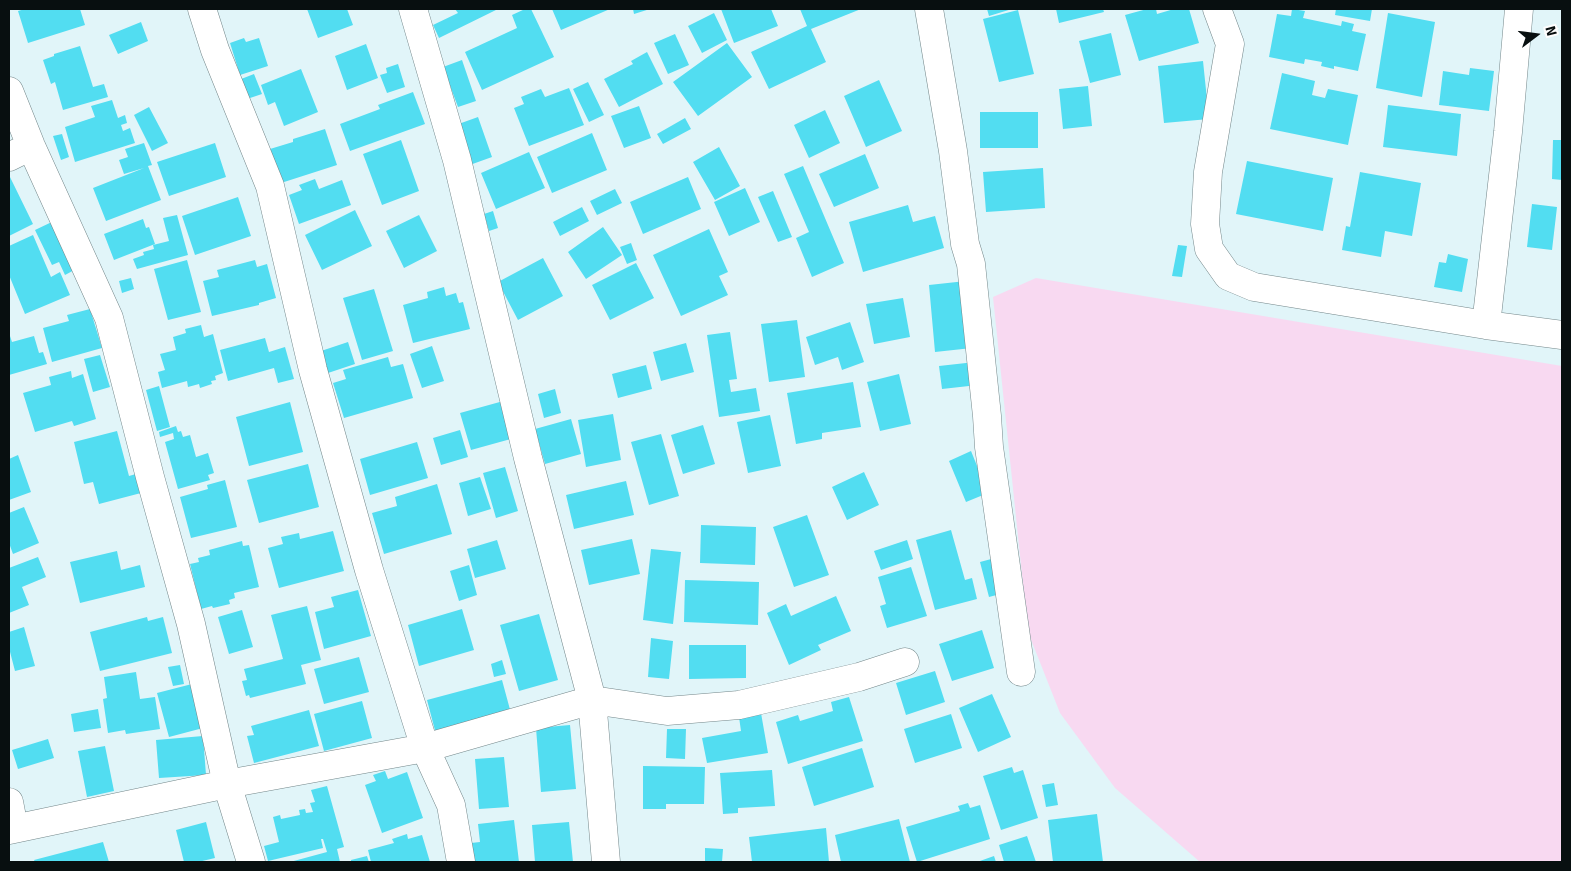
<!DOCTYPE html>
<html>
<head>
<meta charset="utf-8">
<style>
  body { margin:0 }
  #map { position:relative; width:1571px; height:871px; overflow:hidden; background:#e1f5f9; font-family:Signika,sans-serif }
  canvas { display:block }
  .frame { position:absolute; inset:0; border:10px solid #080f10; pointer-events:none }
  .north { position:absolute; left:1511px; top:10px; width:50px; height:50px; -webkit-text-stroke:4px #fefefe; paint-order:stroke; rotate:75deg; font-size:14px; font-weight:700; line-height:20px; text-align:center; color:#080f10 }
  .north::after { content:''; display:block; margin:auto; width:18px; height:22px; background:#080f10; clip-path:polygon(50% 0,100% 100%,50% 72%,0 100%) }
</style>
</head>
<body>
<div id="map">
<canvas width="1571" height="871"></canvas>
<div class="frame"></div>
<div class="north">N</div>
</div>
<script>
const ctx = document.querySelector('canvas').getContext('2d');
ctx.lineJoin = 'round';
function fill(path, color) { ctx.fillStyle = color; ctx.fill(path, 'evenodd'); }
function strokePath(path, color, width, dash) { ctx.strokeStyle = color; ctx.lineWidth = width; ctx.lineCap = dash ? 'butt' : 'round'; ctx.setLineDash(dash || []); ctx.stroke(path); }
const green = new Path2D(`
  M1036 278 1562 366V862H1200L1115 788 1060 713 1028 632 993 297Z`);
const building = new Path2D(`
  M25 9H80L85 25 28 43 18 11Z
  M307 9H347L353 25 318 38Z
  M455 9H498L439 38 433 25 458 13Z
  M525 9H531L554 57 482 90 465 52 517 28 512 15Z
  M552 9H610L561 30Z
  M633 9H650L634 14Z
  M721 9H771L778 26 734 43Z
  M800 9H861L811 29 826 62 769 89 751 52 807 26Z
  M987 9H1012L989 16Z
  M1056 9H1103L1104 12 1059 23Z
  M1147 9H1156L1157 14 1174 9H1189L1199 43 1139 61 1125 15Z
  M1292 9 1305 11 1303 18 1341 26 1342 21 1354 24 1352 31 1366 34 1358 71 1334 66V69L1321 66 1322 62 1305 59 1304 64 1269 57 1277 14 1291 16Z
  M1336 9H1372L1370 21 1335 15Z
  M1018 10 1034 74 999 82 983 19Z
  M714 13 727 40 702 53 688 26Z
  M1388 13 1435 22 1422 97 1376 88Z
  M141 22 148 41 118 54 109 35Z
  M1111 33 1121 75 1090 83 1079 41Z
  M675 34 689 65 668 74 654 43Z
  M244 38 246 42 259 38 268 66 240 75 230 43Z
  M727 43 752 77 698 116 673 82Z
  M366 44 378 78 347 90 335 56Z
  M80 46 93 87 104 84 108 97 63 110 55 82 51 84 43 60 54 56V54Z
  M647 52 663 84 619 107 604 79 633 64 631 61Z
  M462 60 476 101 458 107 443 67Z
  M1203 61 1209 119 1164 123 1158 66Z
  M398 64 405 87 387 93 380 75 387 73 386 68Z
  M1470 68 1494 71 1489 111 1439 105 1443 71 1469 75Z
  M301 69 318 112 284 126 275 102 268 105 261 85Z
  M1282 73 1315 81 1312 95 1325 98 1328 89 1358 95 1348 145 1270 129Z
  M254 74 262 94 244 100 236 81Z
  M879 80 902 131 866 147 844 96Z
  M588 82 604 115 589 122 573 89Z
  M1088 86 1092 126 1063 129 1059 89Z
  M569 88 584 125 529 146 514 108 524 104 521 97 541 89 545 97Z
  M413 92 425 124 350 151 340 124 380 109 378 105Z
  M112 100 118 118 125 115 127 123 121 125 123 131 130 128 135 143 75 162 65 127 95 117 91 106Z
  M1388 105 1461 114 1457 156 1383 147Z
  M639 106 651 138 624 148 611 116Z
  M149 107 168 143 152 151 134 115Z
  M825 110 840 143 809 158 794 125Z
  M980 112H1038V148H980Z
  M478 117 492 157 467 166 453 126Z
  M685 118 691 129 663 144 657 134Z
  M325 129 337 165 281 183 270 149 293 142V139Z
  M592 133 607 170 552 193 537 157Z
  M62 134 69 157 61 160 53 136Z
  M401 140 419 191 382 205 363 154Z
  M1553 140H1562V180L1552 179Z
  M144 143 152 165 148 166 161 200 106 221 93 188 144 168 124 174 119 160 128 157 125 149Z
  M215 143 226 177 169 196 157 162Z
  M719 147 740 186 715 200 693 162Z
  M529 152 545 188 496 209 481 173Z
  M865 154 879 188 834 207 819 174Z
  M1247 161 1333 178 1323 231 1236 214Z
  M803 166 844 263 812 277 796 238 809 232 784 174Z
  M1043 168 1045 208 986 212 983 172Z
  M1360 172 1421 183 1412 236 1385 231 1381 257 1342 250 1346 226 1350 227Z
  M9 175 33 224 9 236Z
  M688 177 701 209 643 234 630 202Z
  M315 179 319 189 342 180 351 205 299 224 289 195 302 190 299 185Z
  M745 188 760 222 729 236 714 202Z
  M615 189 622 203 597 215 590 201Z
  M773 191 792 237 778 242 758 197Z
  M238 197 251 236 195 255 182 216Z
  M1532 204 1557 207 1552 250 1527 247Z
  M908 205 913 222 935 216 944 248 863 272 849 222Z
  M582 207 589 221 560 236 553 222Z
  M355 210 372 246 322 270 305 235Z
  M493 211 498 228 489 231 484 214Z
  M177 215 188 255 137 269 133 259 144 255 143 252 154 249 153 245 169 241 163 218Z
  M419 215 437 251 404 268 386 231Z
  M143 219 146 228 149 227 155 244 114 260 104 234Z
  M56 220 80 267 65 275 59 262 52 265 35 230Z
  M603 227 622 255 586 279 568 252Z
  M709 229 728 272 719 276 728 295 681 316 653 255Z
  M33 235 51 277 60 272 70 295 25 314 9 275V246Z
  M631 243 637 260 627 264 620 247Z
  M1178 245 1187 246 1182 277 1172 276Z
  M1448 254 1468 259 1462 292 1434 287 1439 262 1446 263Z
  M543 258 563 296 518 320 498 282Z
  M187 260 201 312 168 320 154 269Z
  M255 260 257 267 267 264 276 298 259 303V305L212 316 203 281 219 277 217 270Z
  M636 263 654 298 610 320 592 285Z
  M131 278 134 289 122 293 119 281Z
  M966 281 972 348 935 352 929 285Z
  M444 287 446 296 456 293 459 303 463 302 470 329 413 343 403 305 428 298 427 292Z
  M374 289 393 351 362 360 343 298Z
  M903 298 910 337 874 344 866 304Z
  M90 309 102 348 52 362 43 328 69 321 67 315Z
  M797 320 805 377 769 382 761 324Z
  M850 322 864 362 842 370 838 357 815 365 806 337Z
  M201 325 204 337 213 334 223 373 215 376 216 380 211 381 212 384 200 388 199 384 188 387 187 381 162 388 158 372 165 370 160 354 176 350 173 337 186 333 185 329Z
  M730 332 737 379 729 380 731 392 756 388 760 411 719 417 707 335Z
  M9 333 12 342 34 336 39 353 43 352 47 364 9 375Z
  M265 338 269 352 285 347 294 379 278 383 274 368 228 381 220 350Z
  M348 342 355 364 328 373 321 351Z
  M686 343 694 372 661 381 653 352Z
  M432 346 444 381 422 388 410 354Z
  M100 355 110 387 93 392 84 359Z
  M388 357 391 367 403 364 413 398 344 418 333 383 346 379 343 370Z
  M975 362 978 385 942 389 939 366Z
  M646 365 652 389 618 398 612 374Z
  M71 371 72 378 83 374 96 419 74 426 72 421 35 432 23 393 51 385 49 377Z
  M899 374 911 424 880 431 867 382Z
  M853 382 861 427 822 433V439L796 444 787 393Z
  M159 386 170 427 157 431 146 390Z
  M555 389 561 413 544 418 538 394Z
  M507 400 518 437 471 450 460 413Z
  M290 402 303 452 249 466 236 417Z
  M613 414 621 460 586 467 578 420Z
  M770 415 781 466 748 473 737 422Z
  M571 419 581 454 545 464 535 429Z
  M703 425 715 464 683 474 671 435Z
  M176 426 178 432 181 431 183 437 190 435 196 457 208 453 214 473 208 475 210 480 178 489 165 442 174 439 173 433 160 437 159 432Z
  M460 430 468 457 441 465 433 438Z
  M117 431 129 476 136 474 141 493 99 504 93 482 84 484 74 442Z
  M661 434 679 496 649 505 631 442Z
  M417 442 428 478 370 495 360 459Z
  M971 451 988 493 966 502 949 461Z
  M18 455 31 492 9 500V459Z
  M308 464 319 507 259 523 247 480Z
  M505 467 518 511 496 518 483 473Z
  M864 472 879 505 847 520 832 487Z
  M480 477 491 509 468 516 459 483Z
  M225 480 237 527 191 538 180 497 208 489 207 485Z
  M626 481 634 515 574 529 566 495Z
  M437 484 452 534 384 554 372 513 397 506 395 497Z
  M24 507 39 543 13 554 9 543V513Z
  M807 515 829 575 794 587 773 527Z
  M701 525 756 527 755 565 700 563Z
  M951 530 965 580 972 578 977 599 935 610 916 540Z
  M333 531 344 571 279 588 268 548 283 544 281 537 299 533 300 539Z
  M632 539 640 574 589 585 581 550Z
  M497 540 506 569 475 578 467 549Z
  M907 540 913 559 881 570 874 551Z
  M242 541 243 546 249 545 259 587 234 593 235 598 229 600 230 604 213 608 212 606 201 609 190 564 199 562 198 558 210 555 209 550Z
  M651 549 681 552 673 624 643 620Z
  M117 551 121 570 140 565 145 587 80 603 70 562Z
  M38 557 46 577 22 587 29 605 9 613V568Z
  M995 558 1004 593 989 597 980 562Z
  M469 565 477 595 459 601 450 571Z
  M911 567 927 616 887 628 880 606 886 604 878 577Z
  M685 580 759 582 758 625 684 622Z
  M358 590 371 636 324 649 315 612 334 607 331 597Z
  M836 596 851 631 818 645 821 650 789 665 767 613 786 604 791 616Z
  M307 606 321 660 301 665 306 684 250 698 249 695 246 696 242 681 247 680 244 669 283 659 271 615Z
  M462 609 474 650 419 666 408 625Z
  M242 610 253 647 229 654 218 617Z
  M539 614 558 680 519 691 500 625Z
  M147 617 148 621 163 617 172 653 100 671 90 632Z
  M24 627 35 666 15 671 9 648V632Z
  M982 630 994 668 952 681 939 644Z
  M651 638 673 641 669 679 648 677Z
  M689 645H746V678L689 679Z
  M359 657 369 692 324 704 314 669Z
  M502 660 506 674 494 677 491 664Z
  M180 665 184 684 173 686 168 667Z
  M935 671 945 702 906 715 896 683Z
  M136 672 140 699 155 697 160 729 126 734 125 730 108 733 103 699 107 698 104 677Z
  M502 680 512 717 437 738 427 700Z
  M192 684 203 728 169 737 157 693Z
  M992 694 1011 737 978 752 959 708Z
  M849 697 863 741 788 764 776 722 798 715 800 721 833 711 831 702Z
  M362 701 372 738 324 751 314 714Z
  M98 709 101 728 74 732 71 714Z
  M309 710 319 746 254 763 247 736 254 735 251 726Z
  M761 713 768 753 707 763 702 738 741 731 739 717Z
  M951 714 962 748 915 763 904 729Z
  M570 725 576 789 541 792 536 728Z
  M667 729H686L685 759 666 758Z
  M203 736 206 775 159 778 156 740Z
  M48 739 54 758 18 769 12 750Z
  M105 746 114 791 87 797 78 751Z
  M862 748 874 787 814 806 802 767Z
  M504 757 509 807 479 809 475 759Z
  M643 766 705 767 704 804H666V809H643Z
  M1012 767 1014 773 1023 770 1038 818 1001 830 983 776Z
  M772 770 775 806 738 808V813L723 814 720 773Z
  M385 771 388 779 407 772 423 818 382 833 365 785 376 781 373 775Z
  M1054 783 1058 805 1046 807 1042 785Z
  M327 786 344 847 337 849 340 862H290L327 852 323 839H321L323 848 268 861 264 846 279 842 273 817 280 815 281 819 300 815 299 810 305 809 306 813 313 812 310 803 315 802 311 790Z
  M968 803 970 808 980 805 990 839 917 862 906 827 960 811 958 806Z
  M1097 814 1103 862H1053L1048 820Z
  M899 819 910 862H841L835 835Z
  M514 820 519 862H474L471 843 480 842 478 824Z
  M206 822 215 858 198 862H184L176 830Z
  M569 822 573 862H535L532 825Z
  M826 828 829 862H752L749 837Z
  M407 834 408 839 422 835 430 862H371L368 850 394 843 392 839Z
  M1027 836 1036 862H1004L999 845Z
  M103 842 109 862H35L34 860Z
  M705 848 723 849 722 862H705Z
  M367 856 369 862H351V860Z
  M994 856 996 862H977Z`);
const minor = new Path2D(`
  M202 9 215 50 270 186 313 370 369 570 425 748 451 805 461 862
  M413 9 457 160 528 458 592 700 606 862
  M929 9 953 151 965 244 971 264 987 416 989 447 1021 672
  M1217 9 1230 44 1208 172 1205 224 1209 249 1228 276 1254 287 1486 325
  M1519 9 1508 132 1486 325 1562 335
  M9 91 31 146 109 318 150 477 191 624 227 784 251 862
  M9 157 31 146
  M9 802 14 828
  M9 830 227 784 425 748 592 700 667 711 739 705 859 677 905 662`);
fill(green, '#f8d9f1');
fill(building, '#52ddf1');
strokePath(minor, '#74878a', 29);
strokePath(minor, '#fff', 28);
</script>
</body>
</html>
